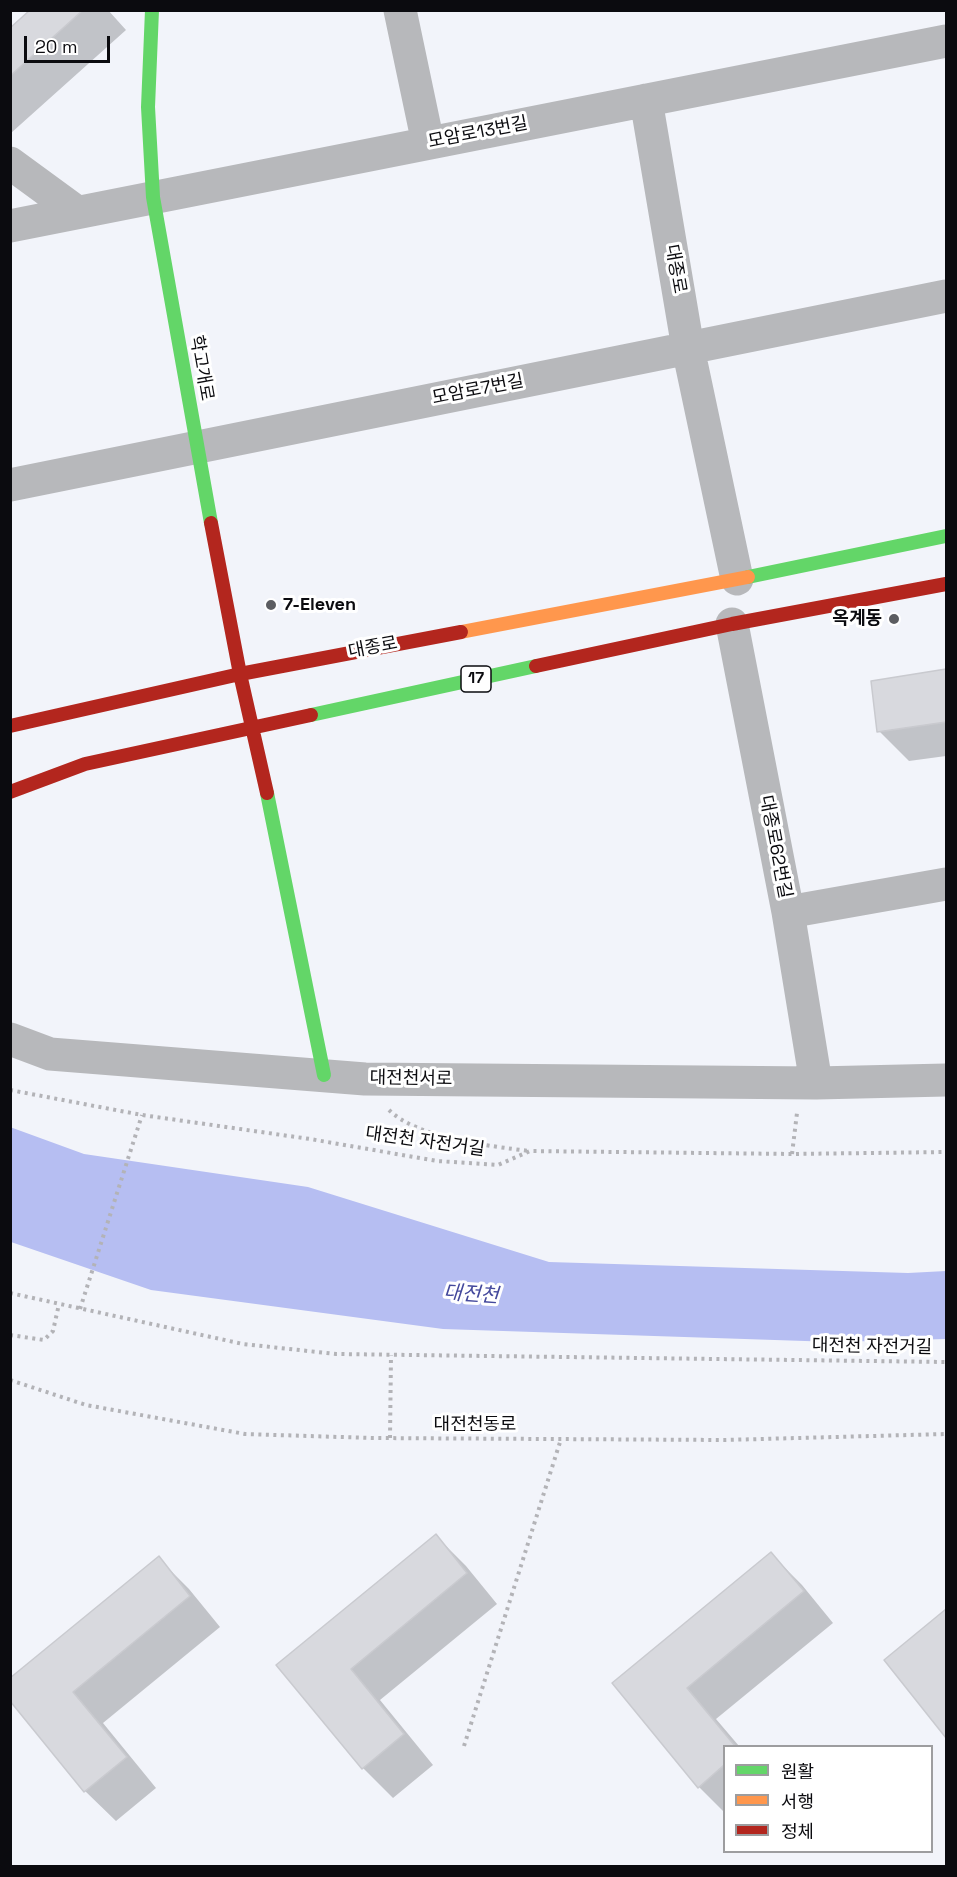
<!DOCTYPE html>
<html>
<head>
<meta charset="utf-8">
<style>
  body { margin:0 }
  #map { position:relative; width:957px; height:1877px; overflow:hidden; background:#f2f4fa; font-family:"Space Grotesk","Noto Sans KR",sans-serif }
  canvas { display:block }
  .frame { position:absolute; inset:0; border:12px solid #0b0b0f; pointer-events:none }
  .legend { position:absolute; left:723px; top:1745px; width:210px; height:108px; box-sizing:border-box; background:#fff; border:2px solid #9d9d9f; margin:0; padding:8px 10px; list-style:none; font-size:18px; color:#0b0b0f }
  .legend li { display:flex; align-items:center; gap:12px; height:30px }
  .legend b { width:30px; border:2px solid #9d9d9f }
  .scale { position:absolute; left:24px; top:36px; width:86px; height:27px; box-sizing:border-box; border:3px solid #0b0b0f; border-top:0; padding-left:8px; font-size:18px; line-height:21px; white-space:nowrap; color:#0b0b0f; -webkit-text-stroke:4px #fff; paint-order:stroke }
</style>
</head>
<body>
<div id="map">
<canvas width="957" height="1877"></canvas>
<div class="frame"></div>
<ul class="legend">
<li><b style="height:8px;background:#63d668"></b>원활</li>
<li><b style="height:8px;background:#ff974d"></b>서행</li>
<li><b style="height:8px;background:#b3261e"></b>정체</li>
</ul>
<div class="scale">20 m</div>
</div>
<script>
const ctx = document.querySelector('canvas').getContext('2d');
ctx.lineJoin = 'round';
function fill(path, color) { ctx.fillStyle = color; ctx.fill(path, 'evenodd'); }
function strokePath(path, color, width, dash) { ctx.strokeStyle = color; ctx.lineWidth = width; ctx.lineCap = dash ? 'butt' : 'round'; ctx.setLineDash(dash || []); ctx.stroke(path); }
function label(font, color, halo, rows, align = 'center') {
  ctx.font = font + ' "Space Grotesk","Noto Sans KR",sans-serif'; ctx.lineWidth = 6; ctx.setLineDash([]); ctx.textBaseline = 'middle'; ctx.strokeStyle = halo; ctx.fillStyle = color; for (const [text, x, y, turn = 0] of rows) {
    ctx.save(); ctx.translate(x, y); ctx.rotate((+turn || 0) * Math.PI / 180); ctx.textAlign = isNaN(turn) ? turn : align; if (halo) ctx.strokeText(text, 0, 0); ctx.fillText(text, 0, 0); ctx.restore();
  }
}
const water = new Path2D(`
  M10 1127 84 1154 308 1187 549 1262 908 1273 946 1271V1339L835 1342 443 1329 151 1290 11 1242Z`);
const shadow = new Path2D(`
  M33 10H108L126 30 11 133 10 30Z
  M946 671V756L909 761 879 731 872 682Z
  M436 1536 466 1566 497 1604 380 1700 433 1765 393 1798 363 1768 279 1665Z
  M771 1554 802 1585 833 1623 716 1719 739 1746H724V1812L699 1787 614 1683Z
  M158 1558 189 1589 220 1627 103 1723 156 1788 116 1821 85 1791 10 1699Z
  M946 1611V1735L886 1660Z`);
const building = new Path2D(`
  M30 10H83L10 76V28Z
  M946 669V722L877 732 871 681Z
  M436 1534 467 1573 351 1669 404 1734 362 1769 276 1665Z
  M771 1552 804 1591 687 1688 735 1746H724V1765L698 1788 612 1683Z
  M159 1556 190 1596 73 1692 127 1757 84 1792 10 1701V1678Z
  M946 1609V1738L884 1660Z`);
const path = new Path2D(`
  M10 1090 142 1115 310 1139 437 1161 498 1165 530 1151 792 1154 946 1152
  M389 1110C417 1138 490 1146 529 1151
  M792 1154 797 1113
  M10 1293 243 1344 336 1354 946 1362
  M80 1309 142 1115
  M10 1335 44 1340 53 1331 59 1304
  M10 1380 86 1405 245 1434 372 1438 724 1440 946 1434
  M390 1438 391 1355
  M464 1746 561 1439`);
const street = new Path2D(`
  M400 10 428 143
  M646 100 688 348 737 579
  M10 163 77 212
  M10 226 946 41
  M10 485 946 296
  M732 624 788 912 816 1083
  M788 912 946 884
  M10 1039 50 1054 365 1079 816 1083 946 1080`);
const fast = new Path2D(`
  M152 10 148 107 153 197 211 523
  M748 577 946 536
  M311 715 536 666
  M267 793 324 1075`);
const slow = new Path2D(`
  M461 632 748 577`);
const jam = new Path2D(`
  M211 523 240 674 267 793
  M536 666 732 624 946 584
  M10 726 240 674 461 632
  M10 792 85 764 311 715`);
const markers = [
  [271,605,6,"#5c5d61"],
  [894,619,6,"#5c5d61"]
];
const shields = [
  [476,679,30]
];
const shieldNames = [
  ["17",476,679]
];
const streetNames = [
  ["모암로13번길",478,133,-11],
  ["대종로",675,269,80],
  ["학고개로",201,368,80],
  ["모암로7번길",478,390,-11],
  ["대종로",373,648,-11],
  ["대종로62번길",775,847,79],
  ["대전천서로",411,1079,1],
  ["대전천 자전거길",425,1142,8],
  ["대전천 자전거길",872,1347,1],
  ["대전천동로",475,1425]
];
const poiNames = [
  ["7-Eleven",283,605],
  ["옥계동",882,619,"right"]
];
const waterNames = [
  ["대전천",471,1295,4]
];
fill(water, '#b6bef2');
fill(shadow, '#0003');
fill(building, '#d8d9de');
strokePath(building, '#c9cacf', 1.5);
strokePath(path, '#b3b3b7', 4, [3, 4.5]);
strokePath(street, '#b7b8bb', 33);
strokePath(fast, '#63d668', 14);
strokePath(slow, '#ff974d', 14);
strokePath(jam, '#b3261e', 14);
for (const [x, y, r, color] of markers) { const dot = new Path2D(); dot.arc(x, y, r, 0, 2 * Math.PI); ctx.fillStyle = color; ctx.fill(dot); strokePath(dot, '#fff', 2); }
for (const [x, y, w] of shields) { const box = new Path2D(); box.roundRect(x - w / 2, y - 13, w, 26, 4.5); ctx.fillStyle = '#fff'; ctx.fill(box); strokePath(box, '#0b0b0f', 1.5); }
label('bold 16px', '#0b0b0f', null, shieldNames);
label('18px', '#0b0b0f', '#fff', streetNames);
label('bold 18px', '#0b0b0f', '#fff', poiNames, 'left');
label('italic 20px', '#44499c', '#fff', waterNames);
</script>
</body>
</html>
